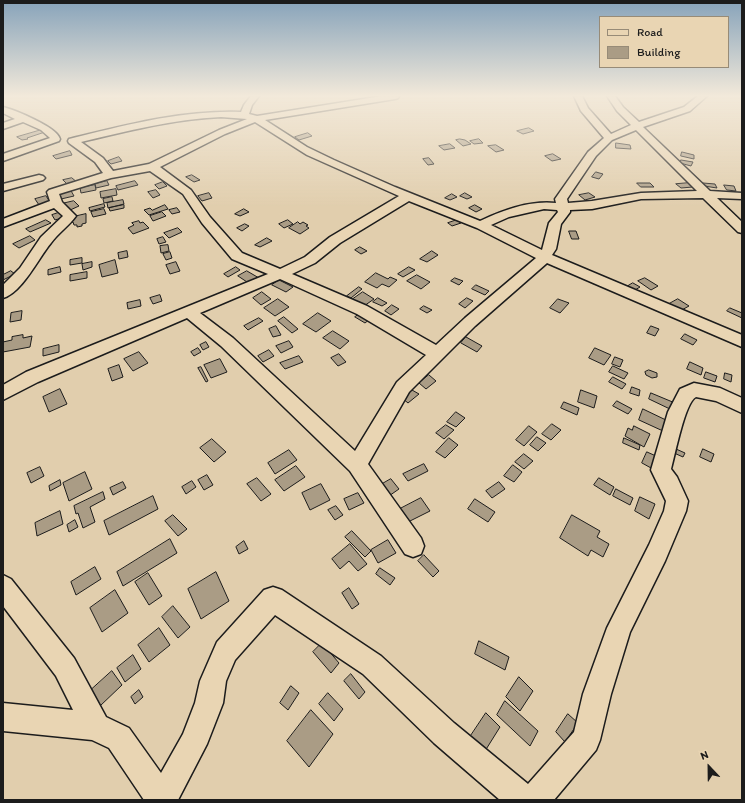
<!DOCTYPE html>
<html>
<head>
<meta charset="utf-8">
<style>
  body { margin:0 }
  #map { position:relative; width:745px; height:803px; overflow:hidden; background:#e1cead; font-family:Itim,sans-serif }
  canvas { display:block }
  .frame { position:absolute; inset:0; border:4px solid #1c1c1c; pointer-events:none }
  .legend { position:absolute; left:599px; top:16px; width:130px; height:52px; box-sizing:border-box; background:#e9d5b3; border:1px solid #978b77; margin:0; padding:5px 7px; list-style:none; font-size:12px; color:#1c1c1c }
  .legend li { display:flex; align-items:center; gap:8px; height:20px }
  .legend b { width:20px; border:1px solid #978b77 }
  .north { position:absolute; left:689px; top:747px; width:40px; height:40px; -webkit-text-stroke:3px #e9d5b3; paint-order:stroke; rotate:338deg; font-size:11px; font-weight:700; line-height:16px; text-align:center; color:#1c1c1c }
  .north::after { content:''; display:block; margin:auto; width:14px; height:18px; background:#1c1c1c; clip-path:polygon(50% 0,100% 100%,50% 72%,0 100%) }
</style>
</head>
<body>
<div id="map">
<canvas width="745" height="803"></canvas>
<div class="frame"></div>
<ul class="legend">
<li><b style="height:5px;background:#e9d5b3"></b>Road</li>
<li><b style="height:11px;background:#aa9c85"></b>Building</li>
</ul>
<div class="north">N</div>
</div>
<script>
const ctx = document.querySelector('canvas').getContext('2d');
ctx.lineJoin = 'round';
function fill(path, color) { ctx.fillStyle = color; ctx.fill(path, 'evenodd'); }
function strokePath(path, color, width, dash) { ctx.strokeStyle = color; ctx.lineWidth = width; ctx.lineCap = dash ? 'butt' : 'round'; ctx.setLineDash(dash || []); ctx.stroke(path); }
const building = new Path2D(`
  M529 128 534 131 523 134 517 131Z
  M41 130 45 132 27 138 28 139 22 140 17 137Z
  M308 133 312 136 299 140 295 137Z
  M460 139 465 140 471 144 463 146 456 140Z
  M479 139 483 143 474 144 470 141Z
  M616 143 630 145 631 149 616 148Z
  M450 144 455 148 444 150 439 146Z
  M496 145 504 150 496 152 488 146Z
  M70 151 72 155 56 159 53 156Z
  M682 152 694 155V159L681 156Z
  M553 154 561 159 552 161 545 156Z
  M119 157 122 161 111 164 108 161Z
  M429 158 434 164 428 165 423 159Z
  M681 160 693 162 691 166 680 163Z
  M596 172 603 174 599 179 592 177Z
  M192 175 200 180 194 182 186 177Z
  M72 178 78 183 69 186 63 180Z
  M107 181 109 185 96 188 95 184Z
  M135 181 138 185 118 190 116 186Z
  M163 182 167 186 159 189 155 185Z
  M637 183H650L654 187H641Z
  M688 183 693 187 681 188 676 184Z
  M703 183 715 184 717 188 704 186Z
  M95 185 96 190 81 193 80 188Z
  M724 185 734 186 736 191 727 190Z
  M70 189 74 196 61 199 58 193Z
  M116 189 117 195 101 198 100 192Z
  M156 190 160 195 153 198 148 192Z
  M209 193 212 198 202 201 198 196Z
  M465 193 472 197 467 199 460 196Z
  M589 193 595 197 585 200 579 195Z
  M452 194 457 197 450 200 445 198Z
  M46 196 50 202 39 205 35 199Z
  M112 197 113 201 104 203 103 199Z
  M123 200 124 204 108 208 107 203Z
  M74 201 79 206 68 211 61 204Z
  M104 204 105 207 90 211 89 208Z
  M124 205V208L110 211 109 208Z
  M165 205 168 209 149 215 144 210 150 208 152 210Z
  M475 205 482 209 476 212 469 208Z
  M177 208 180 212 172 214 169 210Z
  M104 209 106 214 93 217 91 212Z
  M244 209 249 212 240 216 235 214Z
  M61 212 65 217 55 220 52 215Z
  M162 212 166 216 153 221 150 216Z
  M86 214V223L82 224V226L77 227V225H74L73 222 69 223V220H73V217Z
  M46 220 51 223 30 232 26 229Z
  M288 220 293 224 284 228 279 224Z
  M457 220 461 223 452 226 448 223Z
  M139 221 140 223 143 222 149 228 133 234 128 228 134 225 132 223Z
  M298 222 300 224 303 222 308 225 306 226 309 228 300 234 289 228Z
  M245 224 249 226 242 231 237 228Z
  M178 228 182 232 169 238 164 233Z
  M569 231H576L579 239H572Z
  M30 236 35 240 19 248 13 244Z
  M163 237 166 242 159 244 157 239Z
  M267 238 272 241 260 247 255 245Z
  M168 245 169 251 161 253 160 246Z
  M360 247 367 251 361 254 355 250Z
  M127 251 128 257 119 259 118 253Z
  M432 251 438 255 427 262 420 259Z
  M170 252 172 258 166 260 163 254Z
  M82 258V263L70 265V260Z
  M115 260 118 273 102 277 99 265Z
  M92 262V267L83 270 82 264Z
  M176 262 180 271 170 274 166 265Z
  M60 267 61 272 48 275V270Z
  M236 267 240 270 228 277 224 274Z
  M409 267 415 270 403 277 398 274Z
  M11 271 15 274 3 280V275Z
  M247 271 259 278 250 284 238 276Z
  M87 272V278L70 281V275Z
  M376 273 388 279 390 277 397 280 389 287 382 284 377 288 365 282Z
  M417 275 430 282 421 289 407 281Z
  M455 278 463 281 459 285 451 281Z
  M645 278 658 286 651 290 638 281Z
  M279 280 293 287 286 292 272 285Z
  M633 283 640 287 635 290 628 286Z
  M476 285 489 291 485 295 472 289Z
  M359 287 362 289 351 298 347 296Z
  M262 292 271 299 261 305 253 298Z
  M363 292 374 299 364 306 353 299Z
  M160 295 162 301 153 304 150 298Z
  M378 298 387 303 382 306 373 302Z
  M467 298 473 301 465 308 459 304Z
  M278 299 289 307 275 316 264 308Z
  M558 299 569 303 560 313 550 308Z
  M678 299 689 306 680 311 669 304Z
  M140 300 141 306 128 309 127 303Z
  M392 305 399 309 391 315 385 311Z
  M424 306 432 310 427 313 420 309Z
  M730 308 742 313V318L727 311Z
  M22 311 21 320 10 322 11 313Z
  M318 313 331 321 316 332 303 324Z
  M361 313 370 319 365 323 355 317Z
  M284 317 298 329 292 333 278 321Z
  M259 318 263 321 248 330 244 326Z
  M276 326 281 335 273 337 269 329Z
  M651 326 659 329 655 336 647 333Z
  M333 331 349 341 340 349 323 338Z
  M685 334 697 340 693 345 681 339Z
  M23 335V338L32 336 30 347 3 352V342L12 340V337Z
  M466 337 482 346 477 352 461 343Z
  M289 341 293 347 281 353 276 346Z
  M206 342 209 347 203 350 200 345Z
  M59 345V352L43 356V349Z
  M198 348 201 352 194 356 191 352Z
  M595 348 611 355 604 365 589 358Z
  M269 350 274 356 263 362 258 356Z
  M139 352 148 363 133 371 124 359Z
  M339 354 346 362 338 366 331 358Z
  M299 356 303 362 285 369 280 363Z
  M615 357 623 360 620 367 612 364Z
  M220 359 227 372 211 378 204 365Z
  M690 362 703 368 701 375 687 369Z
  M119 365 123 377 112 381 108 369Z
  M613 366 628 373 624 379 609 372Z
  M201 367 208 381 206 382 198 368Z
  M649 370 657 373V377L652 378 646 375 645 372Z
  M706 372 717 376 715 382 704 378Z
  M725 373 732 375 731 382 724 379Z
  M429 375 436 381 426 389 419 383Z
  M613 377 626 384 622 389 609 382Z
  M632 387 640 390 639 396 630 393Z
  M60 389 67 404 49 412 43 397Z
  M412 390 419 394 408 403 402 398Z
  M581 390 597 396 594 408 578 402Z
  M651 393 675 403 672 410 649 399Z
  M617 401 632 409 628 414 613 406Z
  M564 402 579 408 577 415 561 408Z
  M643 409 668 421 663 431 639 420Z
  M456 412 465 418 456 427 447 422Z
  M552 424 561 430 551 440 542 434Z
  M446 425 454 430 444 439 436 433Z
  M529 426 537 432 524 446 516 440Z
  M634 426 650 434 644 447 625 436 628 428 632 430Z
  M537 437 546 443 538 451 530 445Z
  M449 438 458 445 445 458 436 452Z
  M624 438 640 445 639 450 623 443Z
  M212 439 226 452 214 462 200 448Z
  M676 449 685 453 683 457 674 453Z
  M703 449 714 454 711 462 700 457Z
  M289 450 297 460 275 474 268 463Z
  M647 452 656 456 651 468 642 463Z
  M524 454 533 461 524 469 515 462Z
  M424 464 428 471 408 481 403 474Z
  M513 465 522 472 514 482 504 476Z
  M296 466 305 477 284 491 275 480Z
  M40 467 44 476 31 483 27 473Z
  M85 472 92 489 69 501 63 483Z
  M207 475 213 485 204 490 198 480Z
  M257 478 271 494 261 501 247 484Z
  M599 478 614 487 610 495 594 485Z
  M391 479 399 489 386 498 377 487Z
  M60 480 61 485 50 491 49 486Z
  M192 481 196 487 186 494 182 487Z
  M123 482 126 488 113 495 110 488Z
  M499 482 505 489 492 498 486 491Z
  M321 484 330 500 310 510 302 493Z
  M616 489 633 498 630 505 613 496Z
  M103 492 105 499 90 507 95 522 83 528 78 513 76 514 74 506Z
  M358 493 364 503 349 510 344 499Z
  M153 496 158 509 109 535 104 521Z
  M640 497 655 504 649 519 635 511Z
  M421 498 430 511 406 523 398 510Z
  M475 499 495 512 488 522 468 509Z
  M336 506 343 515 335 520 328 510Z
  M60 511 63 524 37 536 35 523Z
  M173 515 187 529 178 536 165 521Z
  M572 515 600 531 597 537 609 544 603 557 591 550 588 556 560 538Z
  M75 520 78 527 69 532 67 525Z
  M352 531 371 551 365 557 345 537Z
  M170 539 177 553 123 586 117 572Z
  M388 540 396 553 378 563 371 550Z
  M244 541 248 549 239 554 236 547Z
  M350 544 367 564 358 571 349 561 340 569 332 559Z
  M424 555 439 571 433 577 418 561Z
  M95 567 101 579 76 595 71 582Z
  M380 568 395 578 390 585 376 574Z
  M216 572 229 601 201 619 188 589Z
  M148 573 162 596 149 605 135 582Z
  M349 588 359 604 352 609 342 593Z
  M115 590 128 613 102 632 90 608Z
  M173 606 190 627 178 638 162 617Z
  M159 628 170 645 149 662 138 645Z
  M479 641 509 657 505 670 475 654Z
  M322 643 339 663 331 673 313 652Z
  M133 655 141 669 125 682 117 668Z
  M112 671 122 685 100 706 91 690Z
  M351 674 365 692 359 699 344 681Z
  M519 677 533 691 520 711 506 697Z
  M291 686 299 693 288 710 280 703Z
  M139 690 143 697 135 704 131 697Z
  M328 693 343 709 334 721 319 704Z
  M505 701 538 731 530 746 497 715Z
  M311 710 333 734 309 767 287 741Z
  M486 713 500 727 485 751 470 737Z
  M568 714 578 723 565 742 556 732Z`);
const minor = new Path2D(`
  M251 96H259L252 105 249 114 257 116 382 96H399L398 98 395 99 265 120 307 147 334 160 395 187 480 221C503 210 530 200 556 203L555 199 588 152 604 138 581 111 574 96H582L588 108 611 134 631 125 617 111 607 96H615L623 107 639 122 684 107 698 96H707L690 111 643 127 710 191 742 193V199L717 198 742 222V233L738 232 703 198 641 199 592 209 570 210V212L561 224 556 249 552 255 742 335V347L547 263 475 326 409 392 368 464 421 538 424 546 421 554 413 557 405 554 350 471 221 346 187 318 38 382 3 400V385L26 372 268 274 232 259 202 223 183 194 150 171 111 178 59 194 62 202 76 216C69 226 58 233 51 243 39 257 22 293 3 298V285L20 268 41 237 63 216 54 208 3 227V219L50 201 47 192 49 190 103 173 95 162 69 143 68 141 69 139C126 125 182 110 241 112L244 105ZM221 117 247 119 219 130 149 164 113 171 103 158 81 142C128 131 173 119 221 117ZM255 122 307 155 399 196 330 237 305 257 280 269 242 253 210 217 191 190 160 167 225 134ZM636 130 697 191 641 193 592 201 568 203 567 199 596 156 612 140ZM409 201 477 228 536 258 465 318 436 345 367 306 292 274 315 263 340 243ZM544 209 557 210 558 212 549 223 542 250 491 225 509 217ZM280 279 357 314 426 355 397 382 355 451 233 338 200 313Z
  M3 107C15 110 57 127 60 139L59 141 3 161V154L50 138 41 130 23 122 3 129V123L15 119 3 113Z
  M39 175 43 176 45 178 43 180 3 191V184Z
  M694 383 720 388 742 398V413L716 401 696 397C685 402 675 455 671 469L677 477 688 501 686 511 665 561 630 632 611 694 600 740 596 750 554 800H500L434 743 363 674 275 615 235 660 226 681 223 703 207 744 178 800H144L109 748 92 740 3 731V703L73 710 56 676 3 606V575L11 579 74 658 106 717 129 728 161 773 183 734 195 703 200 681 217 642 264 590 273 587 282 590 381 656 454 723 528 784 574 732 583 694 607 628 649 545 664 511 666 501 651 470 668 412 680 389Z`);
fill(building, '#aa9c85');
strokePath(building, '#1c1c1c', 1);
strokePath(minor, '#1c1c1c', 3);
fill(minor, '#e9d5b3');
const sky = ctx.createLinearGradient(0, 0, 0, 208);
sky.addColorStop(0, '#87a3ba');
sky.addColorStop(0.46, '#f2e9da');
sky.addColorStop(1, '#f2e9da00');
ctx.fillStyle = sky;
ctx.fillRect(0, 0, 745, 208);
</script>
</body>
</html>
